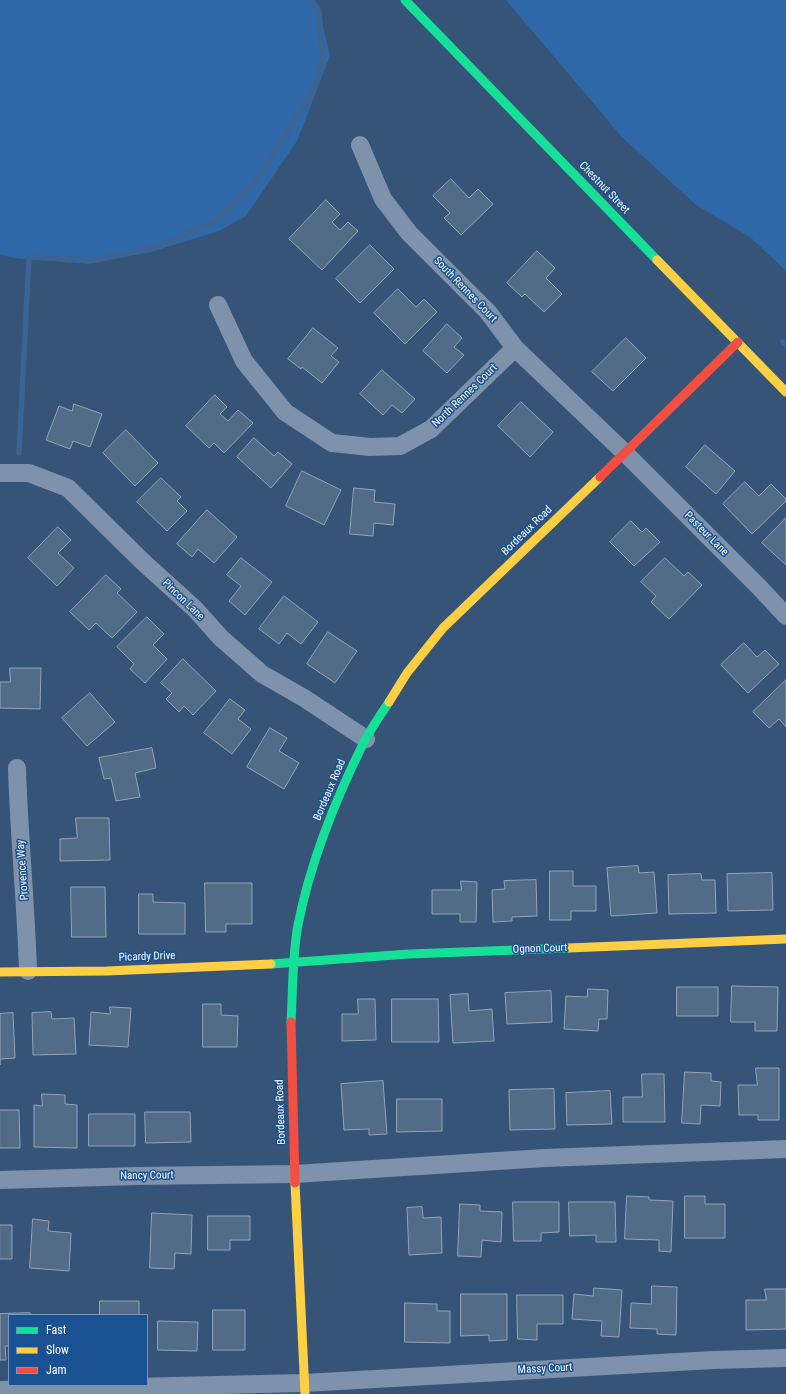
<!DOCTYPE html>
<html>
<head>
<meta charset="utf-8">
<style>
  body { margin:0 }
  #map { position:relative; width:786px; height:1394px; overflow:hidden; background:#355478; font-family:"Roboto Condensed",sans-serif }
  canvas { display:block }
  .legend { position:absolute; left:8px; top:1314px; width:140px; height:72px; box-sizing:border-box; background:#1a5193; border:1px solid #7697be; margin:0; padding:5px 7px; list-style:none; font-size:12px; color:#fff }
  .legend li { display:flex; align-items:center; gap:8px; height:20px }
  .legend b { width:20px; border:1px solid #7697be }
</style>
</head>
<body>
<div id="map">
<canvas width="786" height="1394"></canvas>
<ul class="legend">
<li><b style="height:5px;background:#16e098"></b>Fast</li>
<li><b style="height:5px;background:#ffcf43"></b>Slow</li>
<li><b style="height:5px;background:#f24e42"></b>Jam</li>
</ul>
</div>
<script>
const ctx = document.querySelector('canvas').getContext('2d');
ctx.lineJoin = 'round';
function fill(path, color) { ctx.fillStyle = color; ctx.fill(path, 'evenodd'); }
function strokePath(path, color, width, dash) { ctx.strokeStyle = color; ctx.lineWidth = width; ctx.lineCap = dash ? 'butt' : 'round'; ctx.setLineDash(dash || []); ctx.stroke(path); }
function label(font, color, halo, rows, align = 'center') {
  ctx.font = font + ' "Roboto Condensed",sans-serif'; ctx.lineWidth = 3; ctx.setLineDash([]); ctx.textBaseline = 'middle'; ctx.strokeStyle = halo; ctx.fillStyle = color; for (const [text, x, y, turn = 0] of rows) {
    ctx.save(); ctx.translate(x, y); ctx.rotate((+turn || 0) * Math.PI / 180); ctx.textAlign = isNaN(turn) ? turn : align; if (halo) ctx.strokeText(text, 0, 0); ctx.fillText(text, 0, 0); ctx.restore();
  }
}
const green = new Path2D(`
  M0 0H311L323 26 330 56 297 141 246 216 219 231 151 252 88 264 13 258 0 254Z
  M506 0H786V271L750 237 696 205 622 137Z`);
const stream = new Path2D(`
  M783 342 786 345
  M19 453 29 257 96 260 158 246 216 221 256 181 313 92 323 58 319 11 312 0`);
const building = new Path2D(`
  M451 179 469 198 478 189 493 204 461 235 444 218 450 213 433 196Z
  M326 200 340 214 332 222 340 230 348 222 358 231 322 270 289 239Z
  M370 245 394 269 360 303 336 279Z
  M537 251 555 268 546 278 562 294 544 312 525 294 522 297 507 283Z
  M398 289 416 307 424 299 437 312 405 344 374 313Z
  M447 324 462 338 454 347 464 355 447 373 423 351Z
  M313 328 338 348 331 356 339 362 322 383 302 367 301 369 288 359Z
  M626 338 646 358 613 391 592 372Z
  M382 370 415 399 402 413 392 405 383 415 360 394Z
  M215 395 227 407 220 414 228 421 238 410 253 423 224 453 214 443 209 448 186 426Z
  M521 402 553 432 530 457 498 426Z
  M74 404 102 414 90 447 73 441 70 449 46 440 59 406 72 411Z
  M126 430 158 463 135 486 103 453Z
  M254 438 274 456 278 452 292 464 271 488 237 457Z
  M705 445 735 471 716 494 686 467Z
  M302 471 341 490 324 525 286 506Z
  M161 478 181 497 177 501 187 511 167 531 137 502Z
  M745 482 759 496 771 484 786 499V501L752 534 723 504Z
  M354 488 375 490 374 502 395 504 393 525 374 523 373 536 350 534Z
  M207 510 237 537 214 563 198 549 192 557 177 544Z
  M786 518V565L762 543Z
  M631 521 642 532 646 528 660 542 634 566 610 542Z
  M58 527 71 540 58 553 74 568 57 586 28 558Z
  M241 558 272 582 245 615 229 601 241 586 227 575Z
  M665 558 684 576 688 572 702 585 669 619 651 602 656 596 641 582Z
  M106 575 121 589 117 593 137 612 112 638 96 623 89 630 70 612Z
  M284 596 318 622 301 644 287 633 279 644 259 629Z
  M147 617 164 634 153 645 167 659 145 683 130 669 134 664 117 647Z
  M328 632 357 651 335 683 307 664Z
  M744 643 757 657 765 650 779 664 748 693 721 665Z
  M183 659 216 691 193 715 184 706 179 712 166 699 172 693 161 683Z
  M10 668H41L40 709 0 708V682H10Z
  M786 680V727L779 719 769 728 753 712Z
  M90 693 115 722 87 746 62 718Z
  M230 699 245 710 238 719 251 729 232 754 204 733Z
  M270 728 287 738 279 751 299 763 284 789 247 767Z
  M152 748 156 768 135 773 140 797 116 801 111 778 104 779 99 758Z
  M76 818H109L110 860 60 861V839L77 838Z
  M638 866 639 873 654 872 657 913 611 916 607 868Z
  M550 871H573V886H596V911H571V920H550Z
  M772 873 773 910 728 911 727 874Z
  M701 874 702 880H715L716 913 669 914 668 875Z
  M536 880 537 916 512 917V921L493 922 492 890 505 889 504 881Z
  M461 881 477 882 476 922H460V914H432V890H461Z
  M205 883H252V924H226V932H206Z
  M71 887H105L106 937H72Z
  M139 894H153V902L185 903V934H139Z
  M732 986 778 987 777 1031H755V1022H731Z
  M677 987H718V1016H677Z
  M588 989 608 990 607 1019H599L598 1031 564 1029 566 996 587 997Z
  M551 991 552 1022 507 1024 505 993Z
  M468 994 469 1011 492 1009 494 1041 453 1043 450 995Z
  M358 999H375L376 1040 342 1041V1014H358Z
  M392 999H438L439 1042H392Z
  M203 1004H221V1015L238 1016 237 1047H203Z
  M110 1007 131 1008 128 1047 89 1045 91 1012 110 1014Z
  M51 1012 52 1019 74 1018 76 1054 33 1055 32 1013Z
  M13 1013 15 1058 0 1059V1065V1014Z
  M756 1068H779V1120H758V1115H739L738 1085H757Z
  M685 1072 711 1073V1081L721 1082 720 1106 701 1105 700 1124 682 1123Z
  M642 1074H664L665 1122H623V1097H642Z
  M383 1081 387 1134 369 1135V1129L344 1130 341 1084Z
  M554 1089 555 1129 510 1130 509 1090Z
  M610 1091 612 1124 567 1125 566 1093Z
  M42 1094 65 1095V1104L77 1105V1148L34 1147V1105L42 1106Z
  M397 1099H442V1131L397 1132Z
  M0 1110H19L20 1148H0Z
  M145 1112H190L191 1142 146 1143Z
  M89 1114H135V1146H89Z
  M627 1196 649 1197V1200L673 1201 671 1252 659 1251V1240L625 1239Z
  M685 1196H705V1204H725V1238H685Z
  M513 1202H559V1232L541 1233V1241H514Z
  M569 1202H615L616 1242H596V1235L570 1236Z
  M460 1204 480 1205V1211L502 1212 501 1242 482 1240 481 1257 458 1256Z
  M422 1207 423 1218 441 1217 442 1253 409 1255 407 1208Z
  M152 1213 192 1215 191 1254 175 1253 174 1269 150 1268Z
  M208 1216H250V1240H230V1250H208Z
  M33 1219 49 1221 48 1231 71 1233 69 1271 30 1268Z
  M0 1225H12V1259H0Z
  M652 1286 677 1287 676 1335 657 1334V1329L630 1328 631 1303 651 1304Z
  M594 1288 622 1290 619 1337 601 1336 602 1321 572 1319 574 1294 593 1296Z
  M765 1289H786V1329L746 1330V1300H766Z
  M461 1294H507V1340L489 1341V1335L461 1336Z
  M517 1295H563V1324H537V1340L518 1339Z
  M100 1301H139V1315H100Z
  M405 1303 437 1304V1311H450V1343L405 1342Z
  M213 1310H245V1350H213Z
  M30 1313 31 1315H9V1346H5L6 1360H0V1314Z
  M158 1321 198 1322 197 1351 158 1350Z`);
const street = new Path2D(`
  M360 145 383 199 409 233 488 312 515 348 625 453 760 588 786 616
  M218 305 244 361 285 412 332 443 370 447 400 446 431 429 515 348
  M0 473H29L68 488 142 561 195 609 221 638 262 674 304 698 366 739
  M17 768C19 836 26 904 28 971
  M0 1180 137 1176 295 1174 545 1158 786 1149
  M0 1390 304 1383 713 1360 786 1358`);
const fast = new Path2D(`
  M405 0 657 260
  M271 964 409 954 569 948
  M291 1022C293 990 292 957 298 925 310 864 337 796 365 740 372 727 381 714 389 702`);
const slow = new Path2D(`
  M657 260 786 392
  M389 702 407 673 443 628 600 477
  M569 948 786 939
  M0 972 107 971 271 964
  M295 1183 305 1394`);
const jam = new Path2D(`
  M600 477 738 342
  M291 1022 295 1183`);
const streetNames = [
  ["Chestnut Street",604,188,46],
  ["South Rennes Court",465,290,46],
  ["North Rennes Court",465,396,-44],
  ["Bordeaux Road",527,531,-44],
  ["Pasteur Lane",706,534,45],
  ["Pincon Lane",183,600,44],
  ["Bordeaux Road",330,790,-67],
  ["Provence Way",23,870,-94],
  ["Ognon Court",540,949,-2],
  ["Picardy Drive",147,957,-2],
  ["Bordeaux Road",281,1112,-92],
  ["Nancy Court",147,1176,-1],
  ["Massy Court",545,1369,-3]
];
fill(green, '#2f68a9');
strokePath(stream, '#3c6391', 5.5);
fill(building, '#526b87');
strokePath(building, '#92a4b9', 1);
strokePath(street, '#7e93ab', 18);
strokePath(fast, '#16e098', 9);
strokePath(slow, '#ffcf43', 9);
strokePath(jam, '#f24e42', 9);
label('11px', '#fff', '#1a5193', streetNames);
</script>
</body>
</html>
